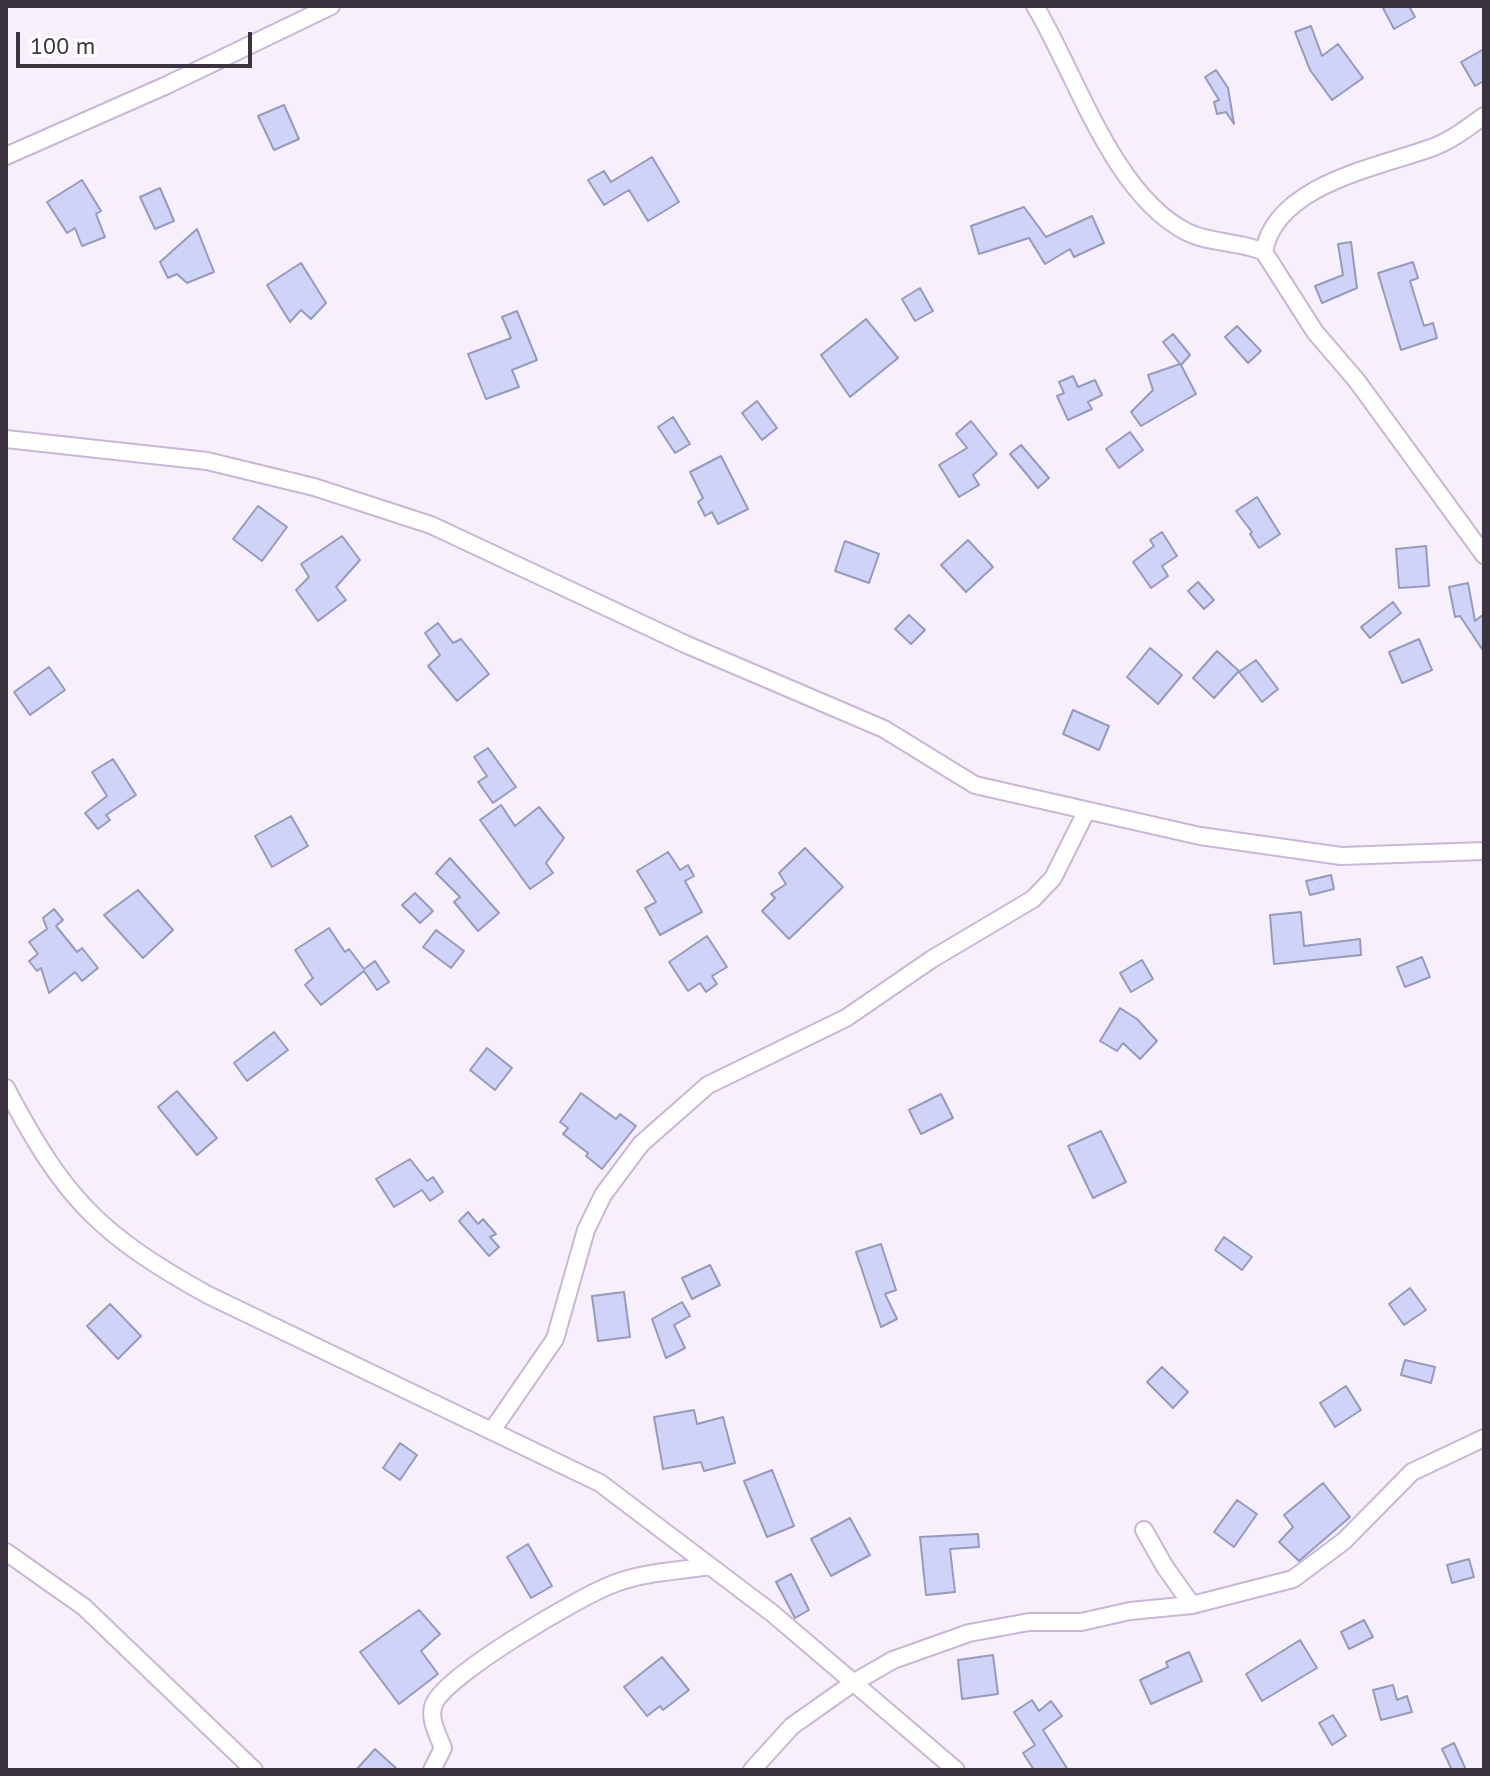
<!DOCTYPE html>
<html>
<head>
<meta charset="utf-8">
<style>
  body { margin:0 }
  #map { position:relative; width:1490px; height:1776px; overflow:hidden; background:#f7effc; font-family:"PT Sans",sans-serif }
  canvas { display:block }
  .frame { position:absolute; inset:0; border:8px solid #3b3440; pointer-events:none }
  .scale { position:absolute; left:16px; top:32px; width:236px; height:36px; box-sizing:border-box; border:4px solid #3b3440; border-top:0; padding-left:10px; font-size:24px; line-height:28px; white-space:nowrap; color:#3b3440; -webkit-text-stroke:6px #fff; paint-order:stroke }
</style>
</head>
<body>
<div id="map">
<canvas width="1490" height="1776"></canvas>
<div class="frame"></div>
<div class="scale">100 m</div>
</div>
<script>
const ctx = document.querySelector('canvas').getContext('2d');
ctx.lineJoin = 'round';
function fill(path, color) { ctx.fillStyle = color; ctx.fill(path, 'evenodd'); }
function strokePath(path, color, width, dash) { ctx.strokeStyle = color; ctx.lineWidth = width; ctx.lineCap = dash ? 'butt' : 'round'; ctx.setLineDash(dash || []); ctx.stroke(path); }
const building = new Path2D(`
  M1382 6H1409L1415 17 1394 29Z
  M1311 26 1322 56 1338 44 1363 78 1332 100 1310 70 1295 32Z
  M1484 49V81L1475 86 1461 62Z
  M1216 70 1228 88 1234 124 1226 112 1217 114 1214 102 1219 100 1205 77Z
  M284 105 299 139 274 150 258 116Z
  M652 157 679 202 648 221 629 190 604 205 588 180 604 171 611 182Z
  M82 180 101 211 96 214 105 237 82 246 75 228 67 233 47 202Z
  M160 188 174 221 155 229 140 197Z
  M1024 207 1046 237 1092 216 1104 243 1074 257 1070 249 1045 264 1029 238 979 254 971 226Z
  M197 229 214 272 187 283 177 274 168 278 160 262Z
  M1351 242 1357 288 1322 303 1315 286 1343 275 1338 244Z
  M1413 262 1418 278 1410 281 1424 326 1433 323 1437 338 1401 350 1378 273Z
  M301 263 326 303 311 319 301 310 290 322 267 285Z
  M920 288 933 311 915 321 902 299Z
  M517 311 537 360 512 370 519 387 486 399 468 354 511 338 502 317Z
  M866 319 898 358 850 397 821 355Z
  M1237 326 1261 351 1248 363 1225 337Z
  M1173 334 1190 355 1181 365 1196 394 1141 426 1131 412 1153 390 1148 375 1180 364 1163 342Z
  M1073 376 1078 387 1095 380 1102 395 1088 402 1092 409 1068 420 1057 396 1064 393 1059 382Z
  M757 401 777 428 762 440 742 413Z
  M673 417 690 444 675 453 658 427Z
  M971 421 997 454 973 475 979 485 959 497 939 465 967 448 956 434Z
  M1130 432 1143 450 1119 468 1106 449Z
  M1021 445 1049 478 1038 488 1010 454Z
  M721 456 748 509 718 524 712 512 705 516 698 502 703 498 690 472Z
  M1257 497 1280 534 1259 548 1250 534 1252 532 1236 511Z
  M258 506 287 527 262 561 233 539Z
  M1162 532 1177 556 1162 566 1168 576 1151 588 1133 562 1154 546 1150 540Z
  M342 536 360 560 336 587 346 600 318 621 296 590 309 577 301 564Z
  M968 540 993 567 966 592 941 565Z
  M845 541 879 554 869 583 835 571Z
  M1426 546 1429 586 1399 588 1396 549Z
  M1198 582 1214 600 1204 609 1188 591Z
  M1468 583 1475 621 1484 614V652L1460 616 1455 617 1449 587Z
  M1393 602 1401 613 1370 638 1361 627Z
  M909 615 925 630 911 644 895 629Z
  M438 623 453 643 461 639 489 674 457 701 428 666 440 655 425 633Z
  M1419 639 1432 670 1402 683 1389 652Z
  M1150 648 1182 675 1158 704 1127 677Z
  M1217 651 1239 671 1214 698 1193 678Z
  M1256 660 1278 689 1262 702 1239 672Z
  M49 667 65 690 30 715 14 692Z
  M1073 710 1109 726 1099 750 1063 734Z
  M488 748 516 787 493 803 478 782 487 776 474 757Z
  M113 759 136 795 106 815 110 820 98 829 85 813 107 796 92 772Z
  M501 805 515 826 539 807 564 838 546 863 553 873 530 889 480 820Z
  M291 816 308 846 272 867 255 836Z
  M805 848 843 887 789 939 762 911 775 898 771 894 786 884 779 873Z
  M668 852 680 870 688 865 694 876 685 881 702 912 660 935 645 908 656 902 637 871Z
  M450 858 499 913 478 931 454 902 460 897 436 873Z
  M1331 875 1334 889 1310 895 1306 881Z
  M138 890 173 930 143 958 104 915Z
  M415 893 433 911 420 923 402 905Z
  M54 909 63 920 56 926 77 952 82 948 98 968 82 981 75 972 49 993 41 968 37 971 29 961 38 954 29 942 47 929 43 918Z
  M1301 912 1304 946 1360 939 1361 955 1274 964 1270 915Z
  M329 928 345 952 349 949 364 969 375 961 389 982 377 990 364 971 321 1005 305 985 313 978 295 950Z
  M436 930 464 951 451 968 423 947Z
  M707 936 727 967 712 976 717 984 706 992 700 983 688 991 669 962Z
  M1422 957 1430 977 1405 987 1397 967Z
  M1142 960 1153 979 1131 992 1120 973Z
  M1120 1008 1137 1019 1157 1041 1140 1059 1123 1043 1117 1051 1100 1041Z
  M274 1032 288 1050 247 1081 234 1063Z
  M487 1048 512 1068 495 1090 470 1070Z
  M177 1091 217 1138 197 1155 158 1107Z
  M581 1093 616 1119 620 1114 636 1126 602 1169 586 1156 588 1153 563 1134 568 1128 560 1122Z
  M941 1094 953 1118 921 1134 909 1110Z
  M1101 1131 1126 1182 1093 1198 1068 1146Z
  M410 1159 427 1181 433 1177 443 1192 430 1201 422 1190 394 1207 376 1179Z
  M468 1212 478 1224 483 1219 496 1234 490 1237 499 1247 489 1256 459 1221Z
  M1224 1237 1252 1257 1242 1270 1215 1250Z
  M881 1244 896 1290 885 1294 897 1319 881 1327 856 1252Z
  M710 1265 720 1285 692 1299 682 1278Z
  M1410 1288 1426 1310 1404 1325 1389 1304Z
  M624 1292 630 1337 598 1341 592 1296Z
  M682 1302 690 1316 674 1325 685 1348 666 1358 652 1319Z
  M110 1304 141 1336 118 1359 87 1326Z
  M1405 1360 1435 1367 1431 1383 1401 1375Z
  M1162 1367 1188 1392 1173 1408 1147 1382Z
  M1346 1386 1361 1410 1335 1427 1320 1403Z
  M694 1410 697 1424 723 1417 735 1463 704 1471 701 1462 663 1469 654 1417Z
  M400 1443 417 1455 400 1480 383 1468Z
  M772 1470 794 1526 767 1537 744 1481Z
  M1323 1483 1350 1517 1299 1561 1279 1542 1293 1527 1284 1515Z
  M1237 1500 1257 1514 1234 1547 1214 1532Z
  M850 1518 870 1555 831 1576 811 1539Z
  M978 1534 979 1547 950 1549 955 1592 926 1595 920 1537Z
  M528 1544 552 1586 531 1598 507 1557Z
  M1469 1559 1474 1577 1452 1583 1447 1565Z
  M791 1574 809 1610 795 1618 776 1582Z
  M419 1610 440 1634 421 1651 438 1674 399 1704 360 1652Z
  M1364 1620 1373 1637 1349 1649 1341 1632Z
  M1300 1640 1317 1668 1262 1701 1246 1674Z
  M1189 1652 1202 1681 1151 1704 1140 1680 1168 1667 1166 1662Z
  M993 1655 998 1694 962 1699 958 1660Z
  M662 1657 689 1690 663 1710 660 1706 647 1716 624 1687Z
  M1393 1685 1397 1700 1407 1696 1412 1712 1381 1720 1373 1690Z
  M1032 1700 1039 1711 1051 1701 1062 1716 1043 1730 1068 1770H1034L1023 1753 1035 1745 1014 1712Z
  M1333 1715 1346 1736 1332 1745 1319 1723Z
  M1454 1743 1466 1770H1452L1442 1749Z
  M375 1749 398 1770H356Z`);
const minor = new Path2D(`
  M1035 6C1076 74 1113 195 1187 232 1211 244 1241 241 1264 252L1315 332 1357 381 1484 555
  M6 156 167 85 331 6
  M1264 252C1275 185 1378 167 1431 148 1451 141 1467 128 1484 116
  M6 439 207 461 314 487 431 525 685 644 884 729 975 785 1200 836 1341 856 1484 851
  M6 1088C64 1198 98 1234 208 1295L600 1483 772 1613 956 1770
  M493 1429 555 1339 586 1230 603 1195 641 1144 708 1085 846 1018 932 959 1033 899 1053 878 1086 812
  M1144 1530 1165 1567 1192 1605
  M6 1552 84 1607 254 1770
  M432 1770 443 1748C438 1735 427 1716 435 1702 451 1672 579 1597 613 1584 643 1572 678 1571 710 1566
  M752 1770 792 1726 853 1683 893 1660 969 1633 1029 1622H1081L1130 1611 1192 1605 1293 1579 1344 1541 1412 1472 1484 1438`);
fill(building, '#ced3f7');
strokePath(building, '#969bbc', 2);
strokePath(minor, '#c9b7d7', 20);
strokePath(minor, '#fff', 16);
</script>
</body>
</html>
